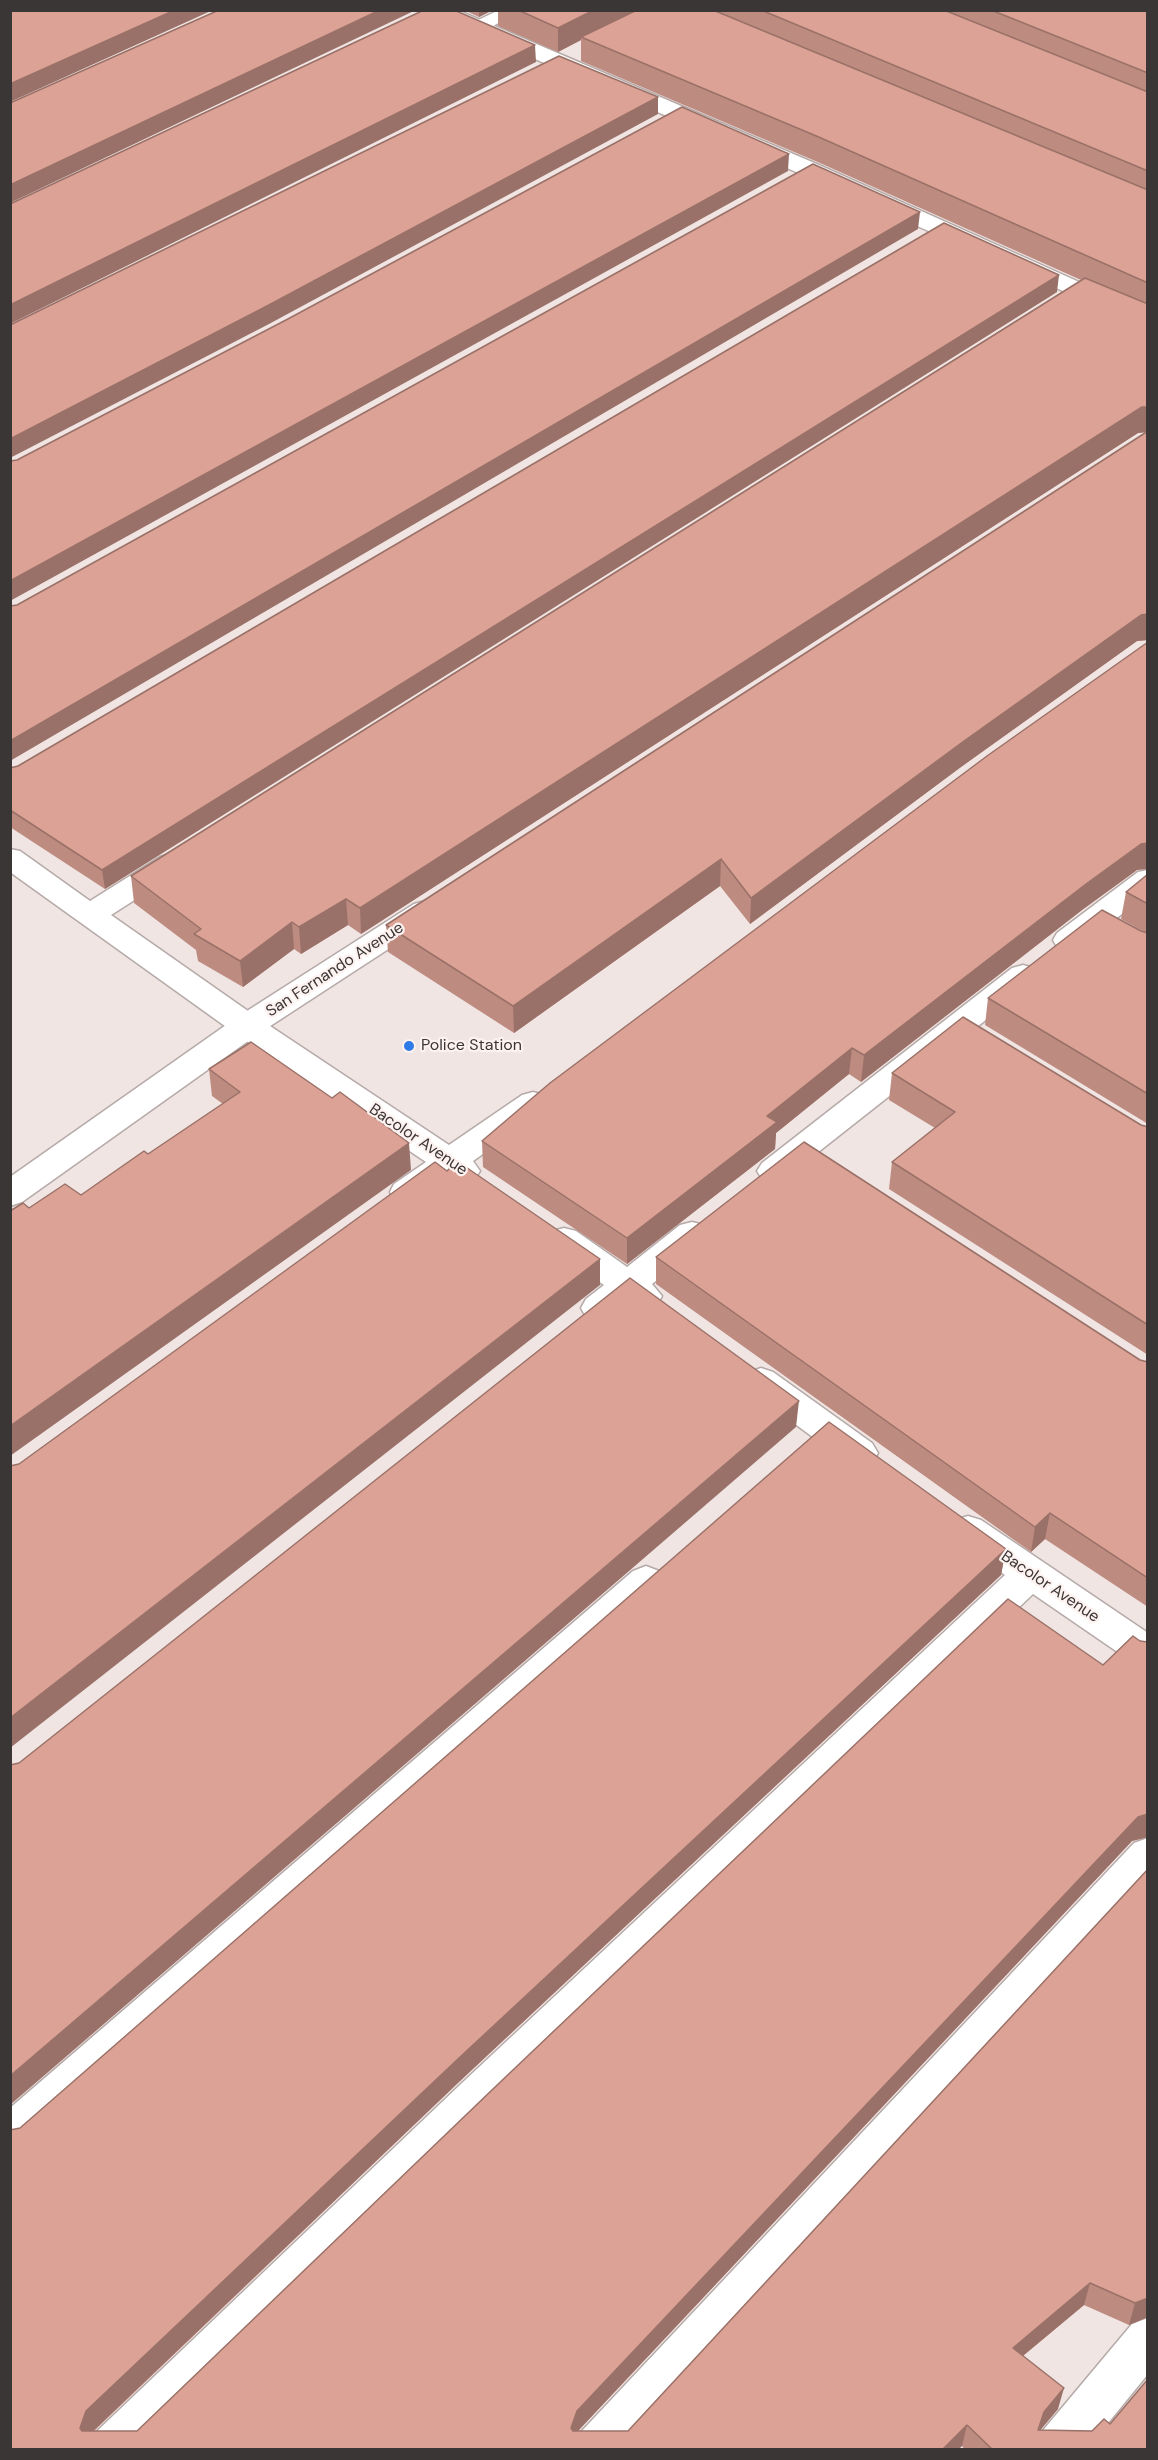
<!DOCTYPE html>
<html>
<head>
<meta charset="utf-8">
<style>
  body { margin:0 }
  #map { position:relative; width:1158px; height:2460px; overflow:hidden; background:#f0e5e3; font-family:"DM Sans",sans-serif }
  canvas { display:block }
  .frame { position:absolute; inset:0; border:12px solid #3a3635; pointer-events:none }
</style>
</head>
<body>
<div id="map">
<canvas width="1158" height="2460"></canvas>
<div class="frame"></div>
</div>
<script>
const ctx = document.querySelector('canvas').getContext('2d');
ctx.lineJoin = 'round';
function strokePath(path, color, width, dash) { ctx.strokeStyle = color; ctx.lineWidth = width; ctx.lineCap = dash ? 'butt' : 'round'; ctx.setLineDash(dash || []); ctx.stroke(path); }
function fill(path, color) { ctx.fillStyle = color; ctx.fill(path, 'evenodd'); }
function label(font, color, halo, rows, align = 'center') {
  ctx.font = font + ' "DM Sans",sans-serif'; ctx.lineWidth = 4.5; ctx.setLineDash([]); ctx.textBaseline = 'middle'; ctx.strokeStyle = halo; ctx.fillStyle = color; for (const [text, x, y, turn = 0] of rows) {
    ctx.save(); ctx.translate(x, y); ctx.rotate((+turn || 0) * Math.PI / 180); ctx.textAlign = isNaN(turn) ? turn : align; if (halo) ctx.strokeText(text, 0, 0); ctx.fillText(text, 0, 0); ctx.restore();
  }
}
const service = new Path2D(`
  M499 10H522L484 31H472L469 27 472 23Z`);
const minor = new Path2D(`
  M428 10H457L819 165 1148 313V329L803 175 431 14Z
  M10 849 20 851 90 901 160 857 170 854 180 857 185 864 180 871 111 915 258 1018 449 1145 522 1095 533 1092 544 1095 549 1103 544 1111 473 1161 480 1171 475 1179 464 1183 450 1177C432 1190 417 1207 394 1200L390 1192 394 1184 426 1162 236 1034 10 872Z
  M1148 870V894L1079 947 1068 950 1057 947 1053 940 1057 933 1138 872Z
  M1023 965 1034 968 1038 975 1034 982 784 1179 773 1183 762 1179 757 1171 762 1163 1012 968Z
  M692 1222 704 1225 709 1234 704 1243 652 1284 662 1296 657 1305 645 1309 629 1302C614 1314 605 1323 586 1317L581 1308 586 1299 604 1285 552 1249 547 1240 552 1231 564 1228 576 1231 627 1267 680 1225Z
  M761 1368 773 1372 872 1443 878 1453 872 1463 860 1467 848 1463 749 1390 744 1381 749 1372Z
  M968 1516 981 1520 1148 1633V1668L1135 1664 1033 1594 492 2111 143 2450H88L94 2434 462 2083 1005 1575 955 1540 950 1530 955 1520Z
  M646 1566 659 1571 664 1581 659 1591 25 2149 10 2154V2108L633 1571Z
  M1148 1838V1883L626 2450H573L579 2434 1134 1843Z
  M1148 2318V2374L1086 2450H1034L1040 2434 1132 2324Z`);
const secondary = new Path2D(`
  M425 901 436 904 440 911 436 918 258 1034 22 1202 10 1206V1177L236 1018 414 904Z`);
const wall = new Path2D(`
  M464 10H493L479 17Z
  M498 10H1148V640L1137 641 961 767 750 924 720 886 514 1033 388 952 386 925 1146 432 1138 433 361 934 348 925 301 954 294 949 243 987 198 961 196 950 134 903 131 876 1081 280 820 163 581 61V40L558 52 498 26Z
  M1057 292 105 889 10 827V768L18 766Z
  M1137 870 1082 910 861 1082 849 1074 776 1133 775 1149 627 1264 483 1167 482 1141Z
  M1148 874V1124L985 1025 988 998 1141 931 1146 933 1121 919 1126 892Z
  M209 1069 411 1170 29 1208 81 1195 148 1154 223 1104 212 1096Z
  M892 1073 1148 1127V1355L889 1189 892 1162 935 1128 889 1100Z
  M656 1257 1148 1362V1607L1045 1539 1031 1552 656 1284Z
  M1006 1549 1001 1575 460 2081 94 2431H137L1103 1665 1140 1641 1148 1642V1837L1132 1841 578 2431H628L1148 1869V2317L1129 2325 1084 2305 1023 2356 1058 2409 1040 2430 1148 2450H965L962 2446 10 2450 20 2128Z`);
const shadedWall = new Path2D(`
  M175 10H213L10 102V84Z
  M380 10H416L10 203V185Z
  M479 10H493L479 17Z
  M594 10H643L581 37V40L558 52V28Z
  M535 45 536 62 10 324V305Z
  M658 97V114L269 324 10 458V439Z
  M789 154 788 171 10 601V581Z
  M920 212 918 229 10 761V741Z
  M1059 275 1057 292 105 889 102 870Z
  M1142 407H1148V432L1138 433 361 934 360 908Z
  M1148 614V640L1137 641 961 767 750 924 751 898 964 741 1141 615Z
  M1148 843V869L1137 870 1082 910 861 1082 864 1055 1086 884 1141 844Z
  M721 859 720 886 514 1033 513 1006Z
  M346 899 348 925 301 954 299 927Z
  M292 922 294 949 243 987 240 961Z
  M852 1048 849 1074 776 1133 775 1149 627 1264V1238L767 1116Z
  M409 1143 411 1170 10 1456V1426Z
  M600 1259V1285L10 1748V1718Z
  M799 1401 796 1427 10 2105V2076Z
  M1050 1513 1045 1539 1031 1552 1035 1527Z
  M1006 1549 1001 1575 460 2081 92 2432 86 2449 80 2428 86 2411 459 2058Z
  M1148 1814V1837L1132 1841 577 2432 571 2449V2428L577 2411 1138 1817Z
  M1090 2283 1084 2305 1007 2369 1013 2348Z
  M1148 2298V2317L1129 2325 1135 2303Z
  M1064 2388 1058 2409 1038 2433 1033 2450 1044 2412Z
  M967 2425 962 2446 958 2450H942Z`);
const building = new Path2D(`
  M10 10H175L10 84Z
  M219 10H380L10 185V103Z
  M424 10H454L535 45 10 305V204Z
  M518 10H594L558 28Z
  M637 10H713L1148 190V283L821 138 581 37Z
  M761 10H944L1148 92V171Z
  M991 10H1148V73Z
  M559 56 658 97 267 306 10 439V325Z
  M682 107 789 154 10 581V461L17 460 286 320Z
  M813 164 920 212 10 741V606L17 605Z
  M944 223 1059 275 102 870 10 810V768L18 766Z
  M1085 278 1148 304V407H1142L360 908 346 899 299 927 292 922 240 961 194 934 201 929 131 876Z
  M1148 431V614L1141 615 964 741 751 898 721 859 513 1006 386 925Z
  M1148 642V843L1141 844 1086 884 864 1055 852 1048 767 1116 777 1122 627 1238 482 1141 550 1083 987 756Z
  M1148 874V904L1126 892Z
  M1102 910 1141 931 1148 933V1094L988 998Z
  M963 1017 1141 1125 1148 1127V1325L892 1162 955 1112 892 1073Z
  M251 1042 332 1098 340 1092 409 1143 10 1426V1211L23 1203 29 1208 65 1184 81 1195 144 1151 148 1154 240 1092 209 1069Z
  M804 1142 1140 1360 1148 1362V1578L1050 1513 1035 1527 656 1257Z
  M457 1161 600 1259 10 1718V1466L19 1464 435 1162 447 1171Z
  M630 1278 799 1401 10 2076V1765L19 1763Z
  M829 1422 1006 1549 459 2058 86 2411 80 2428 82 2431H137L493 2089 1008 1599 1103 1665 1133 1636 1140 1641 1148 1642V1814L1138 1817 577 2411 571 2428 573 2431H628L1148 1869V2298L1135 2303 1090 2283 1013 2348 1064 2388 1044 2412 1038 2430 1092 2431 1104 2419 1110 2424 1148 2379V2450H993L967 2425 942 2450H10V2130L20 2128Z`);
const markers = [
  [409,1046,6,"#2e7ae6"]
];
const streetNames = [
  ["San Fernando Avenue",335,970,-33],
  ["Bacolor Avenue",418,1140,34],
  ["Bacolor Avenue",1050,1587,34]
];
const poiNames = [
  ["Police Station",421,1046]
];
strokePath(service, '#b5aaa8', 3);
strokePath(minor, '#b5aaa8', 3);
strokePath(secondary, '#b5aaa8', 3);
fill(service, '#fff');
fill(minor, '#fff');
fill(secondary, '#fff');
fill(wall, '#bd8b80');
fill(shadedWall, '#9a7168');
fill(building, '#dca295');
strokePath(building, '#9a7168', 1.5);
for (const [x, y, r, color] of markers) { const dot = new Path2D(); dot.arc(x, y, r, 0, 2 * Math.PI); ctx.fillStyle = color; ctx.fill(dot); strokePath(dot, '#fef2f0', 2); }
label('16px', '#3a3635', '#fef2f0', streetNames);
label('16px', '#3a3635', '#fef2f0', poiNames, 'left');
</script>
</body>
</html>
